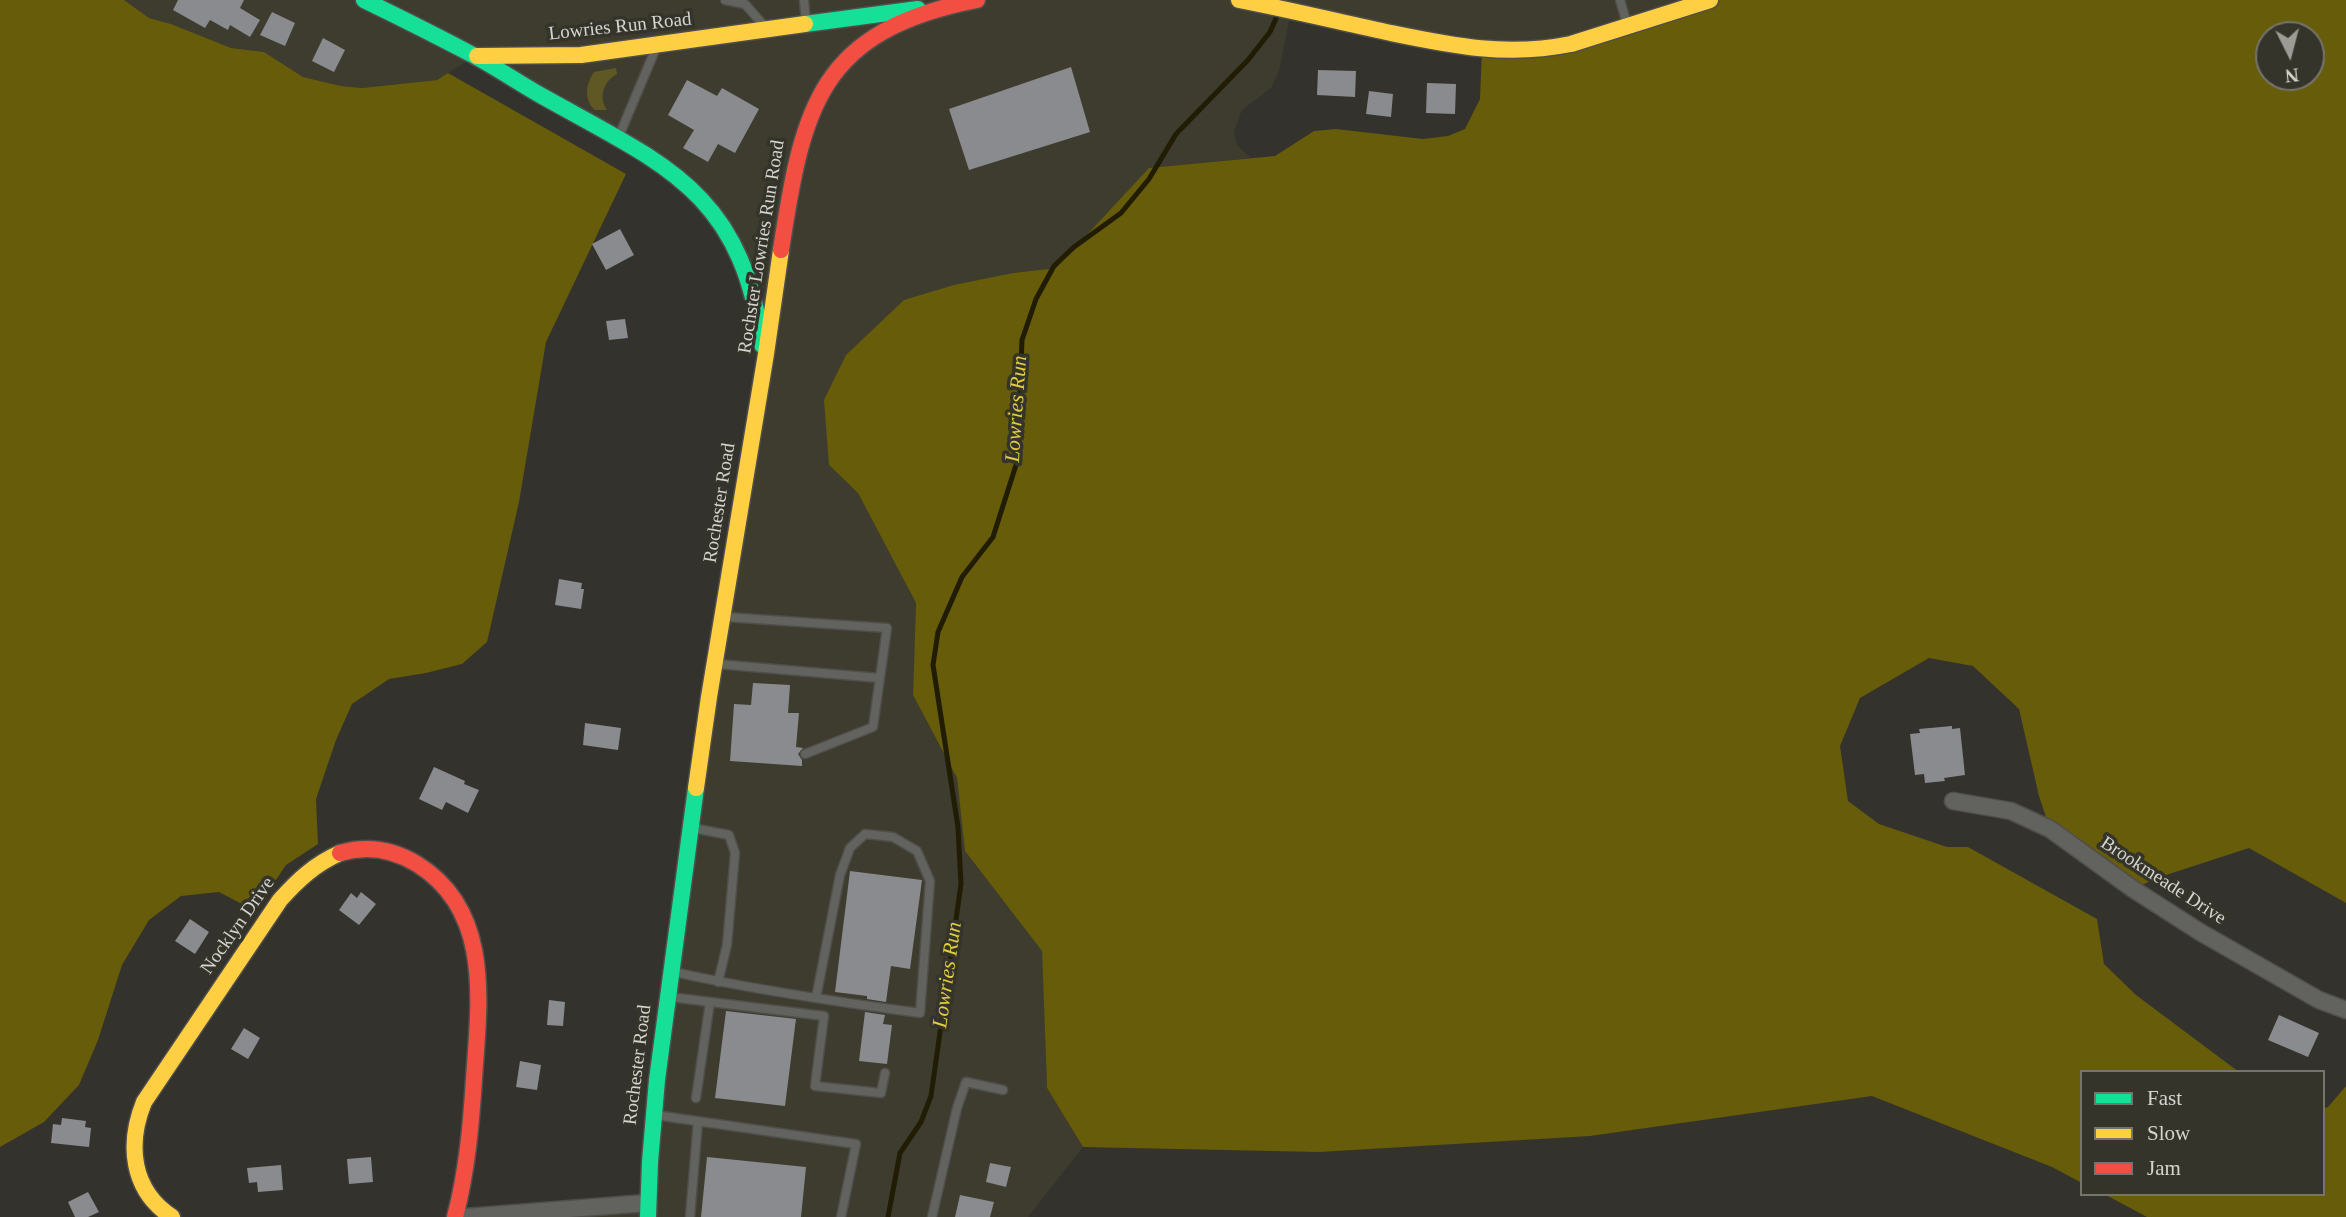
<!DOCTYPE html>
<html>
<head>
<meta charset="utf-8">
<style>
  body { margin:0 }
  #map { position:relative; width:2346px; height:1217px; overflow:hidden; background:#33322d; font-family:"Times New Roman",serif }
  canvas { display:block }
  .legend { position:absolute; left:2080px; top:1070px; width:245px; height:126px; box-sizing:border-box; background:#35342b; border:2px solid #75746d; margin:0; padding:9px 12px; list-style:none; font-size:21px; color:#d5d4cf }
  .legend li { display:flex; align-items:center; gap:14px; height:35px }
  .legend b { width:35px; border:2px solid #75746d }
  .north { position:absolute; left:2255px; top:21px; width:70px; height:70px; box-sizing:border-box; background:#35342b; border:2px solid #75746d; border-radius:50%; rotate:174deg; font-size:19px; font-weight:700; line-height:28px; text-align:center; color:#d5d4cf }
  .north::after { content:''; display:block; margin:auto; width:24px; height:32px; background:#9c9b96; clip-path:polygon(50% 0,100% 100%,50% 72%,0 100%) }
</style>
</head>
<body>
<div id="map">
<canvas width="2346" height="1217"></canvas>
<ul class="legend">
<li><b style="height:9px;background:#16e098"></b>Fast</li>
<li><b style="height:9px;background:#ffcf43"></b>Slow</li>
<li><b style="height:9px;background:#f24e42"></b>Jam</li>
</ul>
<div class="north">N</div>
</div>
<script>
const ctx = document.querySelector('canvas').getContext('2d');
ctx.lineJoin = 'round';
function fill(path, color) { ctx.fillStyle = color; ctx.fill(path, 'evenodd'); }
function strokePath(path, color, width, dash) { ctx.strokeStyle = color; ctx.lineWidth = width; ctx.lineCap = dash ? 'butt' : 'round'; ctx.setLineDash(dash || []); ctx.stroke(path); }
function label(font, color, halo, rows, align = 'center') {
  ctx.font = font + ' "Times New Roman",serif'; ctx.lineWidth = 7; ctx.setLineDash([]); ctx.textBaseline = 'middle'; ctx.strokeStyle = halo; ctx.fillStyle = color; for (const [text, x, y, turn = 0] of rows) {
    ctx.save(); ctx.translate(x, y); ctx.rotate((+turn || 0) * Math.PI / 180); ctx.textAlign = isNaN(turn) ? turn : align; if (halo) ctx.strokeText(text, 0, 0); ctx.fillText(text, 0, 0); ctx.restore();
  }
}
const built = new Path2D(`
  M124 0H1710L1551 49 1291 11 1279 71 1271 88 1242 110 1234 132 1237 145 1251 158 1150 168 1056 268 1013 273 829 465 858 493 916 603 913 695 957 778 965 851 1042 951 1047 1088 1083 1147 1028 1217H466L647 1203 764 368 753 288 695 191 475 56 437 80 362 88 341 86 303 77 264 52 231 48 171 24 149 18Z`);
const green = new Path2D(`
  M616 68 617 74C604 81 598 97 607 110H595C583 99 586 84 594 72Z`);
const forest = new Path2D(`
  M0 0H124L149 18 171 24 231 48 264 52 303 77 341 86 362 88 437 80 448 73 626 174 546 342 519 502 487 642 462 664 426 673 389 679 352 704 336 740 316 799 318 844 286 865 255 911 219 892 181 896 149 920 122 965 98 1040 79 1085 44 1122 0 1147Z
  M1710 0H2346V903L2249 848 2160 877 2133 889 2050 829 2039 796 2019 709 1973 666 1929 658 1860 698 1840 746 1848 801 1879 824 1947 847H1968L2097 919 2104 964 2136 995 2239 1072H2082V1183L2052 1167 1872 1096 1590 1136 1319 1152 1083 1147 1047 1088 1042 951 965 851 957 778 913 695 916 603 858 493 829 465 824 400 846 355 904 300 954 285 1013 273 1056 268 1149 168 1275 156 1314 131 1336 129 1423 139 1448 136 1465 129 1480 99 1482 49 1518 53ZM2269 35H2311V77H2269Z
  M2346 1086V1217H2147L2104 1194H2323V1109L2328 1107Z`);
const stream = new Path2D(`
  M888 1217 900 1153 921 1122 931 1096 961 884 958 827 933 665 938 632 962 577 993 537 1017 462 1022 340 1036 299 1054 266 1074 247 1121 213 1149 179 1176 134 1248 60 1270 32 1277 16`);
const building = new Path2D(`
  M178 0H244L240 8 260 20 250 37 230 25 228 30 210 20 205 28 173 10Z
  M272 12 295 23 285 46 260 35Z
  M323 38 345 50 334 72 312 61Z
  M1071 67 1090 132 969 170 949 109Z
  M1318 70 1356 71 1355 97 1317 95Z
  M687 80 717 96 722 88 759 109 735 153 718 144 708 162 683 148 694 130 668 115Z
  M1427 83 1456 84 1455 114 1426 113Z
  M1369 91 1393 94 1391 117 1366 114Z
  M620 229 634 255 606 270 592 244Z
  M625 319 628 338 609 340 606 321Z
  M559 579 582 583 581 589H584L581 609 555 605Z
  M753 683 790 685 788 713H799L796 747 803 748 798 754 802 760V766L730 761 734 704 751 705Z
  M585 723 621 728 618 750 583 745Z
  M1952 726V729L1960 728 1965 775 1944 778 1945 781 1925 783 1924 774 1915 775 1910 734 1920 733 1919 729Z
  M434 767 465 781 464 784 479 790 468 813 446 802 442 810 419 799Z
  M850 871 922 880 910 969 891 966 886 1002 867 999V996L835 992Z
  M361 892 376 904 359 925 339 910 351 893 357 898Z
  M190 919 209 932 195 954 175 941Z
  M549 1000 565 1002 563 1026 547 1025Z
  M726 1011 796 1019 785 1106 715 1098Z
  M865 1012 885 1015 883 1024 892 1025 887 1064 859 1061Z
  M2279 1015 2319 1033 2308 1057 2268 1040Z
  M244 1028 260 1038 248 1059 231 1049Z
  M520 1061 541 1065 537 1090 516 1087Z
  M62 1118 86 1121 85 1127 91 1128 89 1147 51 1143 53 1124 61 1125Z
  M371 1157 373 1182 349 1184 347 1159Z
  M707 1157 806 1167 801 1217H701Z
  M990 1163 1011 1167 1006 1187 986 1182Z
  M281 1165 283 1190 258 1192 257 1182 249 1183 247 1168Z
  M88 1192 99 1212 88 1217H75L68 1202Z
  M960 1195 994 1202 990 1217H955Z`);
const lane = new Path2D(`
  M725 0 745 4 766 28
  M804 0 806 22
  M1620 0 1627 24
  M619 136 656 48
  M726 617 887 628 873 727 805 754
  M717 664 879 678
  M693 828 729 835 735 853 727 945 718 982
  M674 972C755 990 837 1002 920 1013L930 881 917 851 893 837 865 834 850 848 840 875 816 998
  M670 997 824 1016 815 1086 881 1093 885 1073
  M696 1098 710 1002
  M655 1115 856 1144 841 1217
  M690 1217 698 1121
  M932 1217 957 1108 966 1082 1003 1090`);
const street = new Path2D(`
  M1953 801 2011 811 2050 829 2133 889 2200 932 2319 1000 2346 1010
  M466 1217 647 1203`);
const fast = new Path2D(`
  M364 0C401 18 437 36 473 55 497 68 519 83 542 96 663 164 742 191 762 345
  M805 24 918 9
  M648 1217 650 1162 657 1080 696 788`);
const slow = new Path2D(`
  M1239 0C1290 10 1340 22 1391 33 1454 46 1507 57 1571 44L1710 0
  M477 56 581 55 805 24
  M696 788 709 697 766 354 781 250
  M172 1217C131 1190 127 1144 144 1102L280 900C298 880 315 864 340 853`);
const jam = new Path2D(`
  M781 250C803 106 819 31 977 0
  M340 853C367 845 392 849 417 864 493 911 479 1003 474 1079 471 1126 467 1171 455 1217`);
const streetNames = [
  ["Lowries Run Road",620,27,-6],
  ["Rochster Lowries Run Road",762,247,-81],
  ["Rochester Road",720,503,-81],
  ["Brookmeade Drive",2163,881,33],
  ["Nocklyn Drive",238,926,-55],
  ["Rochester Road",638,1065,-83]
];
const waterNames = [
  ["Lowries Run",1017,409,-86],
  ["Lowries Run",948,975,-82]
];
fill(built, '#3d3c2e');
fill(green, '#5f5824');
fill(forest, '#665c09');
strokePath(stream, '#211c04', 5);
fill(building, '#898b8f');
strokePath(lane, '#4f4e4b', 11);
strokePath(street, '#4f4e4b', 19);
strokePath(fast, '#4f4e4b', 19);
strokePath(slow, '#4f4e4b', 19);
strokePath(jam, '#4f4e4b', 19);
strokePath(lane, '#62625e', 8);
strokePath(street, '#62625e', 16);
strokePath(fast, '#16e098', 16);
strokePath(slow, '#ffcf43', 16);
strokePath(jam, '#f24e42', 16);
label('19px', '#d5d4cf', '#35342b', streetNames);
label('italic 21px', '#e2ce3e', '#35342b', waterNames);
</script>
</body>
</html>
